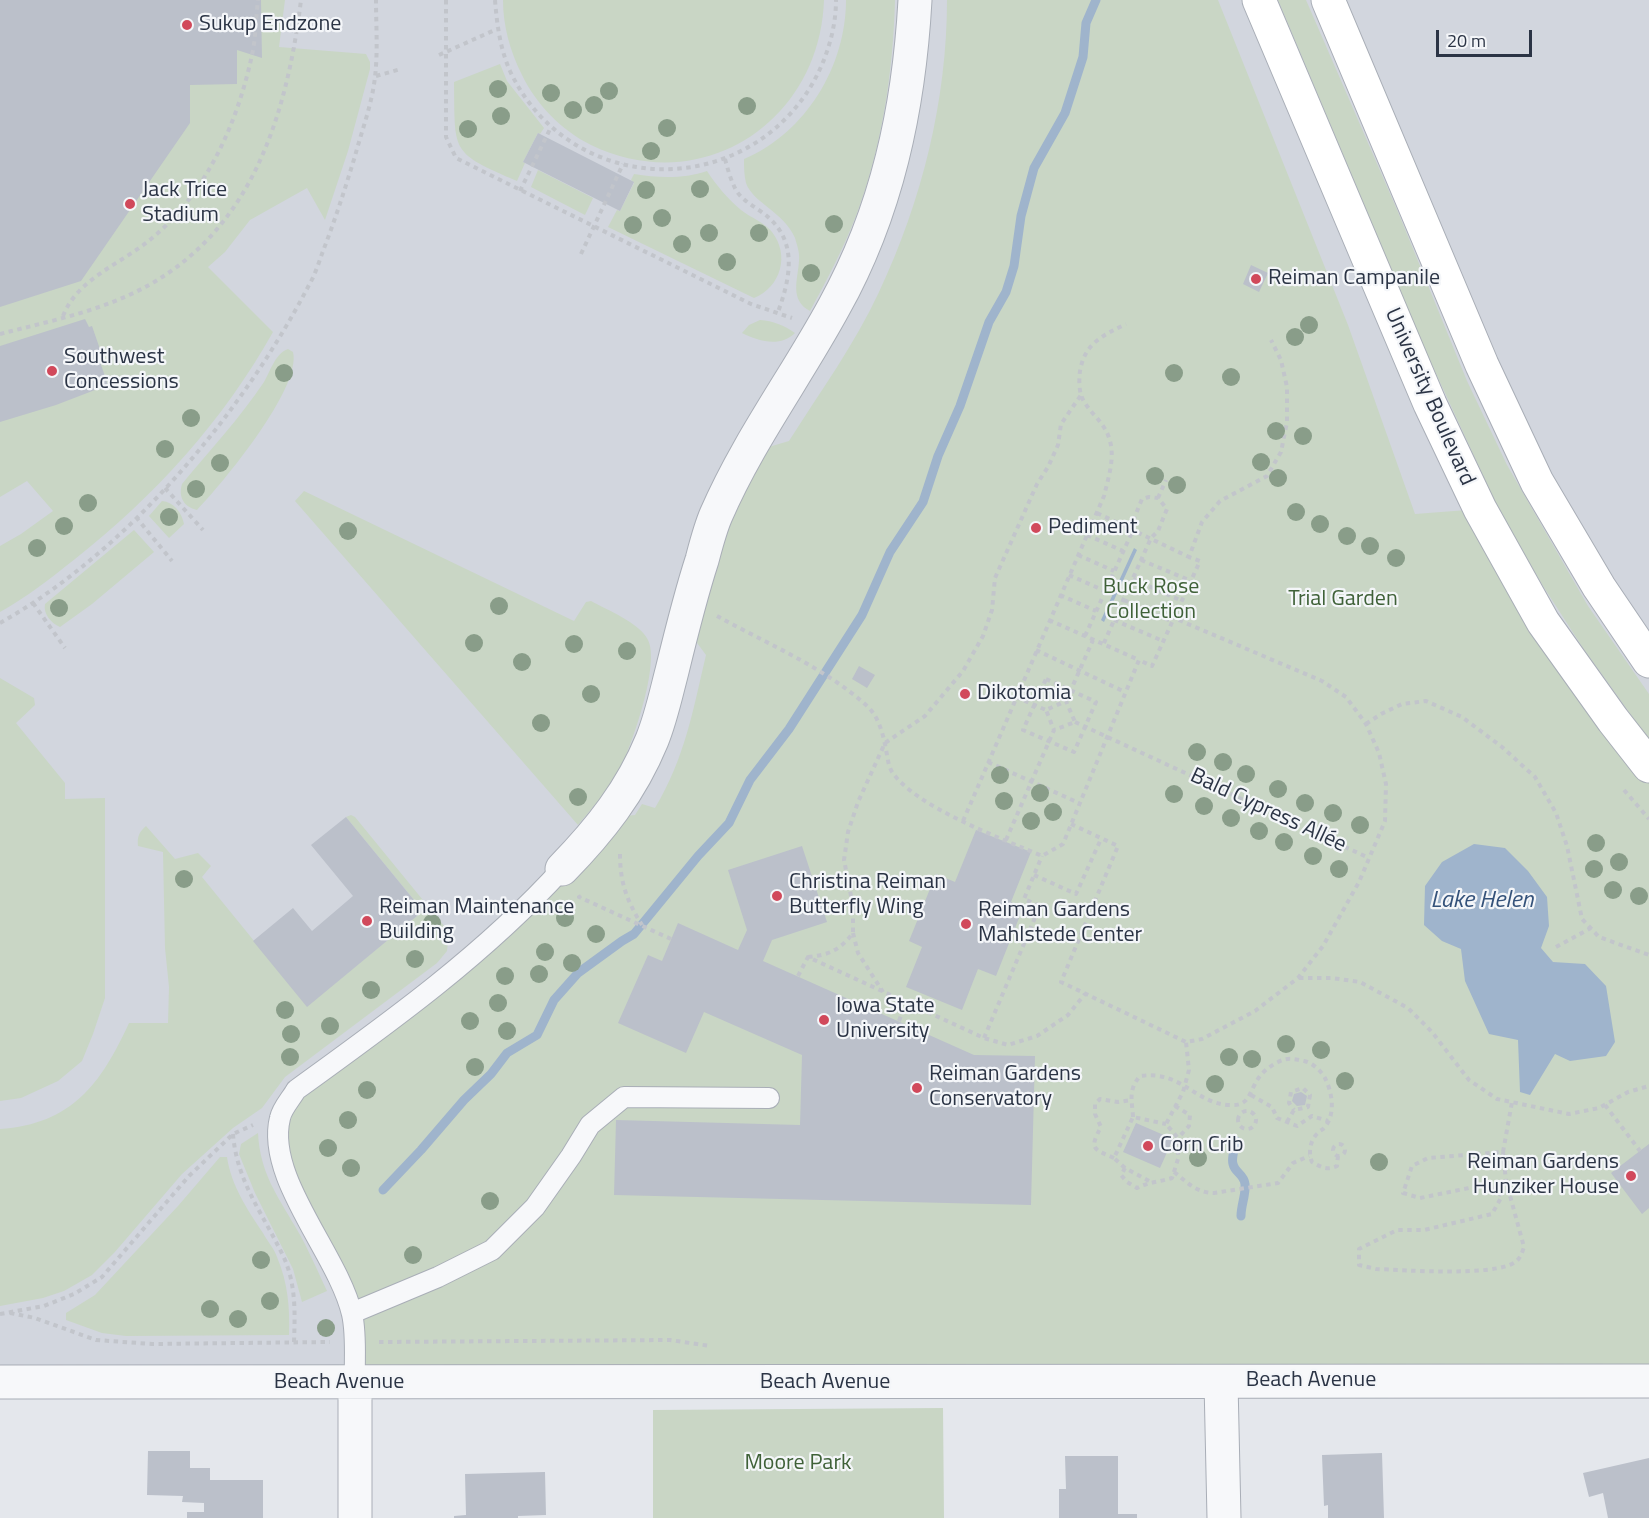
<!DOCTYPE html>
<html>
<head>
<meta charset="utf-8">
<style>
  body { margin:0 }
  #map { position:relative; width:1649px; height:1518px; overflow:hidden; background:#e4e7ec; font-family:"Titillium Web",sans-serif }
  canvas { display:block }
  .scale { position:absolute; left:1436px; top:30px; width:96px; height:27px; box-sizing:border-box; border:3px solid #2b3445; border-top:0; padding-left:8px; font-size:18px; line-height:21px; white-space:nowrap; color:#2b3445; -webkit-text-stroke:4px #f4f6f9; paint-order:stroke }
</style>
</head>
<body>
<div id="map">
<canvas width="1649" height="1518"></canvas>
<div class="scale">20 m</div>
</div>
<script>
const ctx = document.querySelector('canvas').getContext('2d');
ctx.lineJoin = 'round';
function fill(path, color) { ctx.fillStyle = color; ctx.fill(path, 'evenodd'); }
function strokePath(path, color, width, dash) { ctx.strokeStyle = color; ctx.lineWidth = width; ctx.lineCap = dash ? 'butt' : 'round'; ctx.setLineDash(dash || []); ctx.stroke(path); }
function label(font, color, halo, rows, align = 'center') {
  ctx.font = font + ' "Titillium Web",sans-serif'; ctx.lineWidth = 4.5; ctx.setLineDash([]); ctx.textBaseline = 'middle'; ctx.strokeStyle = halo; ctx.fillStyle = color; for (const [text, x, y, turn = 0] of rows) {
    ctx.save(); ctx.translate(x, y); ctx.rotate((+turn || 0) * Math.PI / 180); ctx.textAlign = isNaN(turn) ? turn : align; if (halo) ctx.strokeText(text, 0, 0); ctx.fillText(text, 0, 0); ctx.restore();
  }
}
const built = new Path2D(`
  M0 0H1649V1381L0 1382Z`);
const green = new Path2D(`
  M0 0H285L279 47 366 54 370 62V69L348 151 325 220 307 188 250 220 225 252 208 267 273 332C223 421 155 496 75 559 51 578 27 597 0 612V546L21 534 53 511 27 481 0 497Z
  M503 0H824C820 121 703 199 591 145 561 130 536 104 522 75 510 51 503 26 503 0Z
  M846 0H895C893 73 882 147 856 216 843 249 827 280 810 311 789 300 798 279 799 261 800 253 797 245 795 238 784 212 753 203 746 183 744 175 744 167 744 159 806 133 846 66 846 0Z
  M947 0H1218L1348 325 1415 514 1480 509 1649 766V1381L355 1383 354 1330 286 1178 280 1115 444 978 609 818 635 815 642 804 655 808C685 758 693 710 706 655L683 624 745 454 789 441C820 392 855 344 879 292 922 201 947 100 947 0Z
  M1278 0H1306L1398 212 1467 381 1507 465 1588 606 1649 694V740L1583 648 1543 586 1498 508 1427 354Z
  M500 64 507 81 544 128 540 134 538 133 523 162 525 163 517 181C450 152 455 153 454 82Z
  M538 170 593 198 585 215 531 187Z
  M707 171C716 185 728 199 741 210 751 218 764 222 772 232 790 255 781 287 754 298L608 227 617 210 620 211 634 183 631 180 634 174C658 178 684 179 707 171Z
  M760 320C773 321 784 325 795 333 780 348 758 341 742 333L749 325Z
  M288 349 293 352C302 388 222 484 197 510 184 507 178 497 182 484 210 450 240 418 264 382 271 370 275 354 288 349Z
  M304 491 574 621 586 602 591 601C607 610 640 623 648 640 660 664 633 741 622 765 611 787 594 806 578 825L295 501Z
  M162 501C174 502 182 513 184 524L169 538 149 516Z
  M134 530 154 552 92 604 60 627C51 623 43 614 45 604Z
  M0 678 34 698 35 705 16 723 65 783V799L105 798V998L93 1034 82 1061 58 1081 21 1098 0 1101Z
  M351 815 355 817 449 932 447 951 437 963 285 1077 262 1108 233 1128 182 1174 114 1253 92 1275 64 1291 43 1298 0 1306V1129C72 1124 101 1084 129 1023H168L169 987 165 948 163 852 138 846C137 837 139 832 146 826L175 859 198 853 211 866 202 877 307 1006 423 911 346 817Z
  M258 1133C260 1173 277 1195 296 1228 308 1248 317 1270 327 1291L302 1302 293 1269 255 1193 239 1154 241 1144Z
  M220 1157H227C231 1185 247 1209 263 1233 267 1241 274 1248 277 1257 288 1283 290 1308 289 1335L126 1336 102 1333 66 1320V1313L95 1295 178 1206Z
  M943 1408 944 1518H653V1410Z`);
const water = new Path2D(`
  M1134 548 1137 550 1104 622 1101 620Z
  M1474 844 1505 848 1528 871 1547 897 1549 926 1541 948 1553 962 1585 964 1606 986 1615 1042 1606 1056 1570 1061 1555 1054 1530 1095 1520 1092 1518 1040 1489 1034 1465 981 1461 949 1442 941 1424 925 1425 886 1442 862Z`);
const stream = new Path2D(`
  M1236 1141C1235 1148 1231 1158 1233 1164 1235 1173 1244 1174 1245 1184 1246 1195 1241 1205 1241 1216
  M383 1190 421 1150 464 1100 491 1074 507 1053 537 1035 554 1000 578 973 622 941 634 934 698 856 729 823 750 780 789 729 862 615 890 552 923 502 938 456 960 406 989 322 1006 292 1014 266 1021 216 1034 168 1065 113 1083 57 1086 23 1096 0`);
const building = new Path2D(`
  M0 0H261L262 58 237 50V84L190 85V123L81 281 0 307Z
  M538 133 634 182 620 211 523 162Z
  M1251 265 1268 273 1259 292 1243 284Z
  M85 319 89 327 92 326 102 355 98 356 108 385 56 405 0 422V346Z
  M859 666 875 675 867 688 852 679Z
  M346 817 423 911 307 1007 253 941 293 908 312 931 353 896 311 845Z
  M976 830 1031 852 1011 902 1023 908 996 976 978 969 962 1010 906 987 922 947 909 941 936 874 955 882Z
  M802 846 827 922 772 940 763 961 974 1055 1035 1056 1031 1205 614 1195 616 1120 800 1125 802 1055 704 1012 686 1053 618 1023 648 955 662 961 678 923 738 950 747 930 728 870Z
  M1301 1092 1307 1096 1305 1105 1297 1106 1292 1101 1294 1094Z
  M1136 1123 1173 1139 1160 1168 1123 1152Z
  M1649 1144V1208L1642 1214 1611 1173Z
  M148 1451H190V1468H210V1480H263V1518H187V1512H204V1503L182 1502 183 1496 147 1495Z
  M1382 1453 1384 1518H1328V1505L1324 1506 1322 1455Z
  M1065 1456H1118V1514H1137V1518H1059V1489H1066Z
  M1649 1458V1518H1608L1603 1493 1589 1497 1583 1473Z
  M545 1472 546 1515 518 1516V1518H454V1516L466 1515 465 1474Z`);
const path = new Path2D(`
  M446 0V137L456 158 751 304 792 318
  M495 0C497 25 500 48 510 71 567 192 731 203 806 94 824 67 836 33 836 0
  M439 55 497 29
  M376 76 401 69
  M725 159C728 170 731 181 736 190 743 202 758 208 768 217 798 243 790 279 778 312
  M520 191 551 127
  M581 254 623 164
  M63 316C78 278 121 264 151 239 207 193 239 120 253 50 256 34 256 16 258 0
  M0 334C42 323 87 314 127 296 248 242 286 122 301 0
  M165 488 203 530
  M1158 498 1166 480
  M1097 513 1189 557
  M136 517 172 561
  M1087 535 1123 551
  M1078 555 1114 571
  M1141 560 1191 581
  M1069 575 1105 591
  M1133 579 1182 601
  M1060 595 1096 611
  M1124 600 1173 622
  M33 603 65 648
  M717 616C766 643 825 668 866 705 880 717 884 738 887 755 888 761 889 767 892 772 917 808 1001 838 1042 856L1063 844 1139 660 1152 666 1200 561 1189 557 1202 522 1220 501 1267 476 1281 452 1287 422V387L1281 360 1271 340
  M1049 620 1139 660
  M1114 620 1163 641
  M0 623C128 551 242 414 309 285 315 275 319 262 323 251 335 220 345 189 355 156 362 130 372 104 375 77 378 52 376 25 376 0
  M1085 636 1133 530V521L1142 499 1149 497 1158 498 1167 509 1158 531 1151 538 1103 645
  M1036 650 1125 692
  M1046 679 1096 702 1074 752 1023 730Z
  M1016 697 1046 710
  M1066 701 1093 640
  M1075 722 1369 858
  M1366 724 1381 714 1402 704 1426 701 1462 717 1502 747 1535 777 1556 813 1567 846 1582 919 1599 937 1649 955
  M988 762 1079 803
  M1624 790 1649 819
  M963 821 1104 496C1108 479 1115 459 1110 441 1105 421 1087 412 1081 395 1079 388 1079 378 1080 371 1085 343 1102 336 1126 324
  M1071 824 1118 846 1061 982 1186 1042 1202 1039 1255 1011 1298 978 1323 946 1359 882 1385 821 1386 784 1379 753 1366 724 1346 697 1322 681 1174 618
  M1006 840 1054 730 1075 722 1066 701 1046 710 1054 730
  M620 854C620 883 627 901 642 925
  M1034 875 1076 894 1101 839
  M581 896 579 897 671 939
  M853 933 858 953 883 992
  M1556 947 1591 928
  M808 957C829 955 840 950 853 933V906L844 860 848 832 858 802 885 743 925 716 963 671 983 636 992 610 995 578 1037 484 1048 467 1058 445 1061 424 1081 395
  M798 976 808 957 984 1038 1008 1045 1037 1036 1068 1015 1085 994
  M1299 978H1332L1360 982 1408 1008 1432 1032 1469 1080 1497 1099 1569 1114 1599 1108 1628 1092 1649 1086
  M899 1021 906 1003
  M984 1038 1040 906 1024 899 1042 856
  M1251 1095 1272 1107 1277 1118 1297 1126 1312 1116 1328 1121
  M1605 1105 1640 1151
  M1175 1106 1190 1115 1189 1126 1178 1138
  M1238 1120a9 9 0 1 1 18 0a9 9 0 1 1-18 0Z
  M1133 1117C1132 1100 1128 1090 1140 1076 1182 1070 1195 1104 1230 1105 1247 1106 1248 1097 1255 1084 1260 1074 1268 1067 1278 1062 1287 1057 1294 1059 1304 1061 1313 1063 1321 1071 1325 1078 1332 1092 1336 1113 1325 1127 1322 1131 1321 1129 1318 1133 1310 1140 1308 1153 1312 1162 1321 1167 1327 1171 1337 1166L1338 1156
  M1287 1122 1294 1110 1308 1107 1310 1095 1303 1088 1291 1092 1289 1103 1294 1110
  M233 1134C237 1184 265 1216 285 1260 296 1287 295 1314 294 1342
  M1333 1150a6 6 0 1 1 12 0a6 6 0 1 1-12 0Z
  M1503 1152 1506 1181 1524 1247C1522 1253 1520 1259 1515 1262 1495 1277 1403 1270 1376 1269L1359 1265V1249L1397 1230H1424L1492 1214 1502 1196 1491 1187H1474L1420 1198 1403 1193 1412 1166 1428 1158 1503 1152 1512 1102
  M1114 1158C1093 1149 1089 1149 1101 1127L1095 1114V1104L1100 1099 1118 1102 1132 1100
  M1125 1168 1114 1158 1133 1117 1166 1124
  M1174 1172C1187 1182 1196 1193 1214 1193L1278 1183 1293 1163 1309 1156
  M1149 1181 1125 1168 1121 1175 1127 1182 1137 1188C1148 1182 1159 1182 1172 1178L1178 1159V1138L1166 1124 1183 1092 1189 1070 1186 1042
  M10 1313 35 1318 96 1340 152 1344 330 1342
  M0 1314 44 1306 74 1294 102 1277 189 1176 233 1134 253 1125
  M379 1342 670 1340 710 1346`);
const lane = new Path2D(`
  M352 1313 438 1277 492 1250 535 1207 571 1156 590 1125 624 1097 769 1098
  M355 1383C354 1361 357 1336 352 1314 338 1254 265 1178 280 1118 282 1108 291 1099 296 1090 389 1023 485 954 562 869`);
const street = new Path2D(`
  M562 869C600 830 631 791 652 740 661 718 666 694 672 671 681 634 690 597 702 560 706 545 710 529 716 515 748 441 796 377 834 307 887 212 909 108 915 0
  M0 1382 1649 1381
  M1221 1382 1224 1518
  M355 1383V1518`);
const secondary = new Path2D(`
  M1259 0 1430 404 1480 509 1543 622 1613 720 1649 766
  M1328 0 1482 365 1537 482 1599 587 1649 661`);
const trees = [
  [498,89],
  [609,91],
  [551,93],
  [594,105],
  [747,106],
  [573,110],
  [501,116],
  [667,128],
  [468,129],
  [651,151],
  [700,189],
  [646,190],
  [662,218],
  [834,224],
  [633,225],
  [709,233],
  [759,233],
  [682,244],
  [727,262],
  [811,273],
  [1309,325],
  [1295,337],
  [284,373],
  [1174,373],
  [1231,377],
  [191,418],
  [1276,431],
  [1303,436],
  [165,449],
  [1261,462],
  [220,463],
  [1155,476],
  [1278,478],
  [1177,485],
  [196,489],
  [88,503],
  [1296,512],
  [169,517],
  [1320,524],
  [64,526],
  [348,531],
  [1347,536],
  [1370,546],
  [37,548],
  [1396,558],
  [499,606],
  [59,608],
  [474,643],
  [574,644],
  [627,651],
  [522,662],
  [591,694],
  [541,723],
  [1197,752],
  [1223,762],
  [1246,774],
  [1000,775],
  [1278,789],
  [1040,793],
  [1174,794],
  [578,797],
  [1004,801],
  [1305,803],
  [1204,806],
  [1053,812],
  [1333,813],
  [1231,818],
  [1031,821],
  [1360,825],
  [1259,831],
  [1284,842],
  [1596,843],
  [1313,856],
  [1619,862],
  [1339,869],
  [1594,869],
  [184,879],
  [1613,890],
  [1639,896],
  [565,918],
  [432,923],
  [596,934],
  [545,952],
  [415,959],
  [572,963],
  [539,974],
  [505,976],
  [371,990],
  [498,1003],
  [285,1010],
  [470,1021],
  [330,1026],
  [507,1031],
  [291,1034],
  [1286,1044],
  [1321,1050],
  [290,1057],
  [1229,1057],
  [1252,1059],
  [475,1067],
  [1345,1081],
  [1215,1084],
  [367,1090],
  [348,1120],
  [328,1148],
  [1198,1158],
  [1379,1162],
  [351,1168],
  [490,1201],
  [413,1255],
  [261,1260],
  [270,1301],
  [210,1309],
  [238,1319],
  [326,1328]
];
const markers = [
  [187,25,6,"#d1495b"],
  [130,204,6,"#d1495b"],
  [1256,279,6,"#d1495b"],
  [52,371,6,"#d1495b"],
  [1036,528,6,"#d1495b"],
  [965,694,6,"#d1495b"],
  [777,896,6,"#d1495b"],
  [367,921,6,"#d1495b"],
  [966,924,6,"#d1495b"],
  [824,1020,6,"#d1495b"],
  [917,1088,6,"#d1495b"],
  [1148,1146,6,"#d1495b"],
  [1631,1176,6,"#d1495b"]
];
const poiNames = [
  ["Sukup Endzone",199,25],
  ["Jack Trice",142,191],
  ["Stadium",142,216],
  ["Reiman Campanile",1268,279],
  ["Southwest",64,358],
  ["Concessions",64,383],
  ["Pediment",1048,528],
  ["Dikotomia",977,694],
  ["Christina Reiman",789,883],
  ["Butterfly Wing",789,908],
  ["Reiman Maintenance",379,908],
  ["Building",379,933],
  ["Reiman Gardens",978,911],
  ["Mahlstede Center",978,936],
  ["Iowa State",836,1007],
  ["University",836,1032],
  ["Reiman Gardens",929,1075],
  ["Conservatory",929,1100],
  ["Corn Crib",1160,1146],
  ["Reiman Gardens",1619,1163,"right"],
  ["Hunziker House",1619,1188,"right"]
];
const streetNames = [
  ["University Boulevard",1429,397,66],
  ["Bald Cypress Allée",1268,811,25],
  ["Beach Avenue",1311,1381],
  ["Beach Avenue",339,1383],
  ["Beach Avenue",825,1383]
];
const parkNames = [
  ["Buck Rose",1151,588],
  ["Collection",1151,613],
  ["Trial Garden",1343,600],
  ["Moore Park",798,1464]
];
const waterNames = [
  ["Lake Helen",1482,901]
];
fill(built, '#d2d6de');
fill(green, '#c9d6c5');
fill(water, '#9fb4cc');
strokePath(stream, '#9fb4cc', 9);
fill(building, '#bbc0ca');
strokePath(lane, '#a9aeb7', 22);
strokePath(street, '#a9aeb7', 35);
strokePath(secondary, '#a9aeb7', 35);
strokePath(path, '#c2c5cb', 4, [4.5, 4.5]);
strokePath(lane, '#f7f8fa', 20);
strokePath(street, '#f7f8fa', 33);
strokePath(secondary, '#fff', 33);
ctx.fillStyle = '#899d89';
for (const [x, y] of trees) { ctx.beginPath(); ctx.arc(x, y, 9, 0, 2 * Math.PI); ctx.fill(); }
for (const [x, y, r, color] of markers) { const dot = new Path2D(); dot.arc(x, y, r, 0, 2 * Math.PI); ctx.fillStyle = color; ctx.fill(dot); strokePath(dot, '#f4f6f9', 2); }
label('22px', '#2b3445', '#f4f6f9', poiNames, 'left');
label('22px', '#2b3445', '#f4f6f9', streetNames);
label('22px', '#3f6138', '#f4f6f9', parkNames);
label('italic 24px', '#34527a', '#f4f6f9', waterNames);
</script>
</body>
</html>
